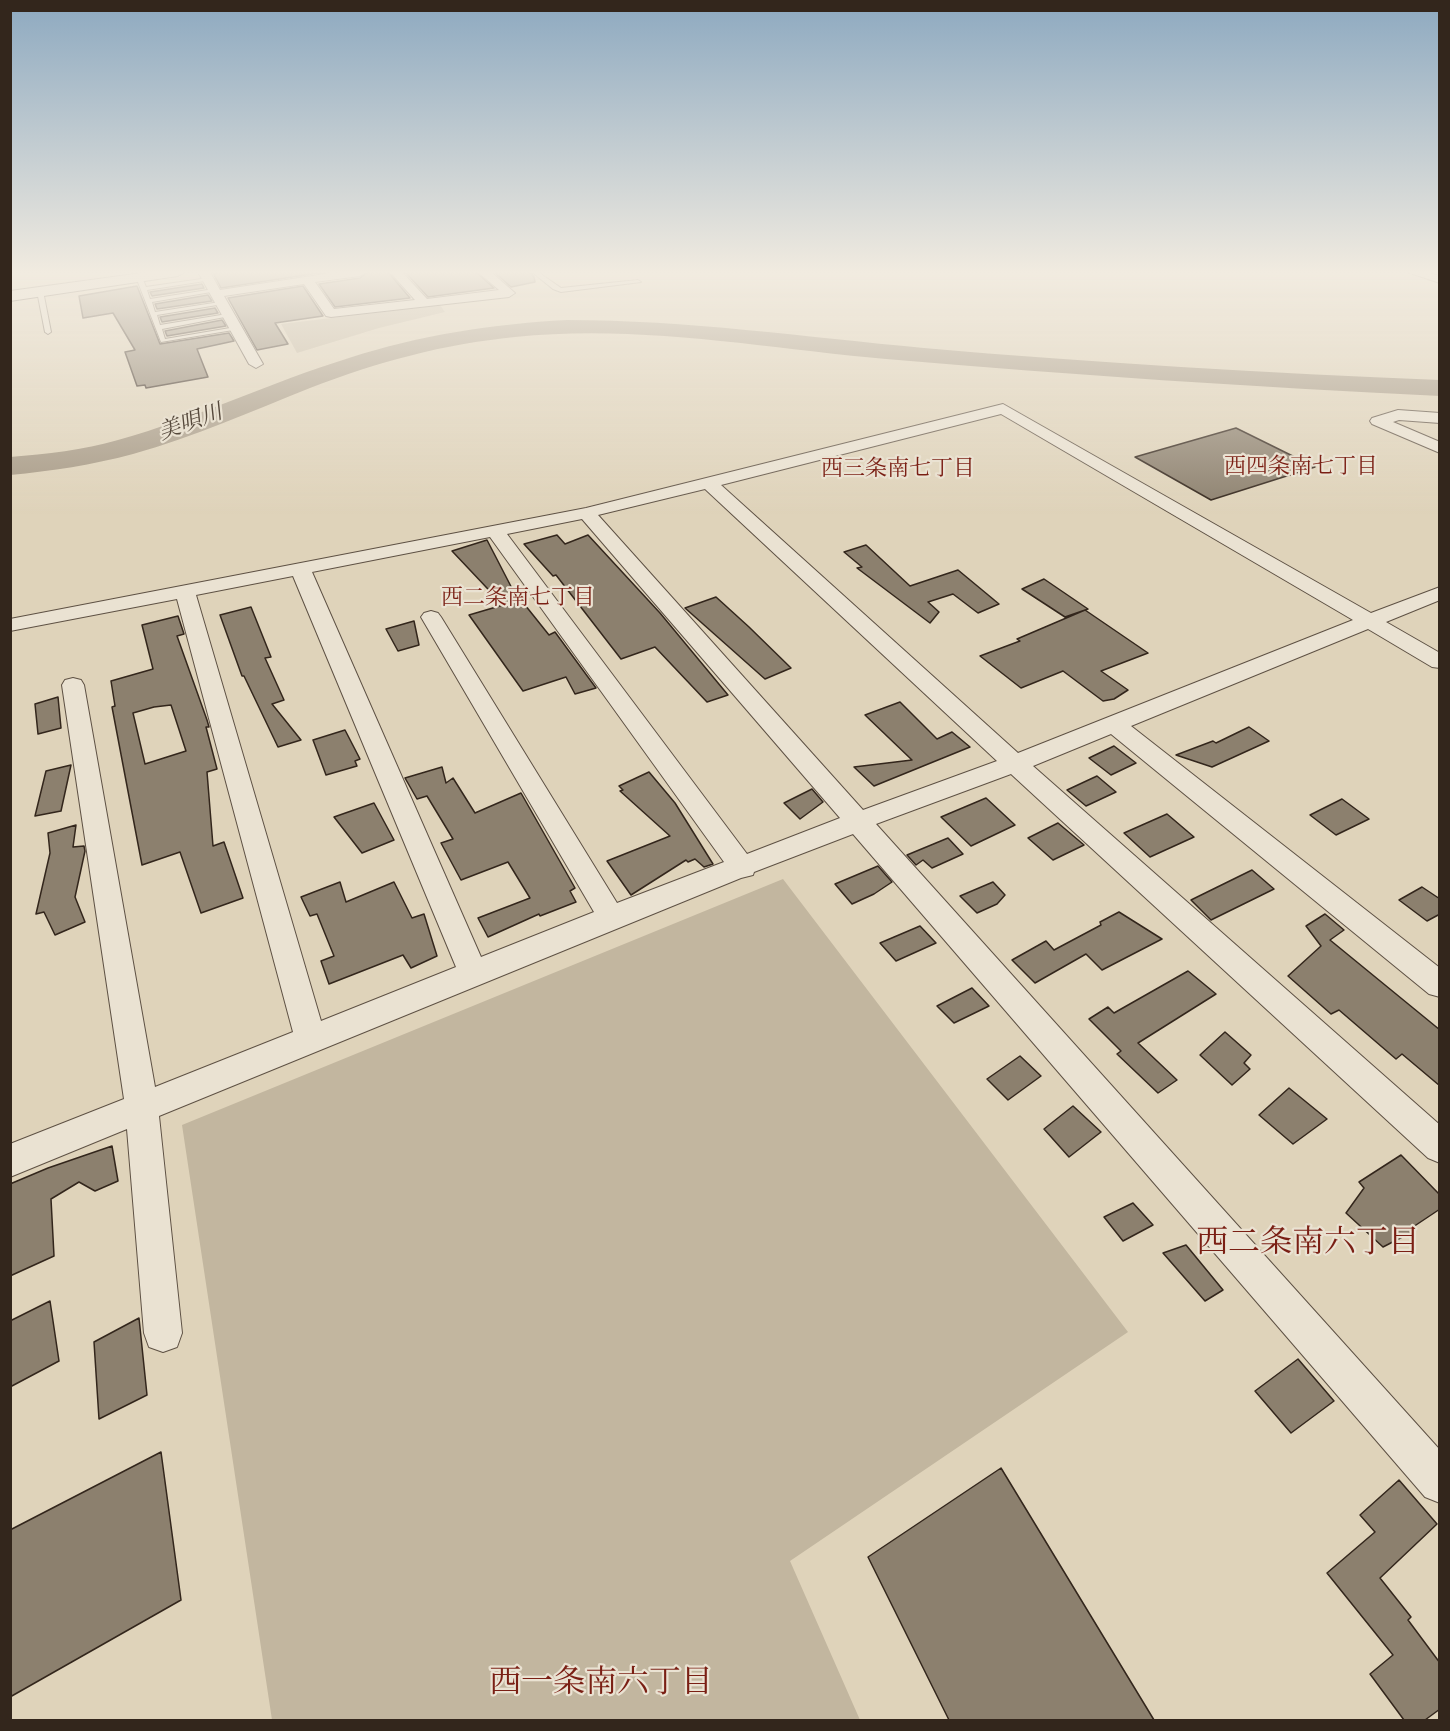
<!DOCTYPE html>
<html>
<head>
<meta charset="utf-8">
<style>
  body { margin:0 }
  #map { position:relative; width:1450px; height:1731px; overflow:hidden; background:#dfd3ba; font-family:"IM FELL DW Pica",serif }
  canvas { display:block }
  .frame { position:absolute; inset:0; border:12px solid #33261c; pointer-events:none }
</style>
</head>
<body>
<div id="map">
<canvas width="1450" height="1731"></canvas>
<div class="frame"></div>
</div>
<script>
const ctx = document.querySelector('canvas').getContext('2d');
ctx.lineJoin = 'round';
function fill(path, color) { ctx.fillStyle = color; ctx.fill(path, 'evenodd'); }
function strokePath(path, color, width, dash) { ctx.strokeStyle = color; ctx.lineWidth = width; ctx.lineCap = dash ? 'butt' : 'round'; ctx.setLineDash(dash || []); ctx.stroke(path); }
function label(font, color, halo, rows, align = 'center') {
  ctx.font = font + ' "IM FELL DW Pica","Noto Serif JP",serif'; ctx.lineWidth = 4.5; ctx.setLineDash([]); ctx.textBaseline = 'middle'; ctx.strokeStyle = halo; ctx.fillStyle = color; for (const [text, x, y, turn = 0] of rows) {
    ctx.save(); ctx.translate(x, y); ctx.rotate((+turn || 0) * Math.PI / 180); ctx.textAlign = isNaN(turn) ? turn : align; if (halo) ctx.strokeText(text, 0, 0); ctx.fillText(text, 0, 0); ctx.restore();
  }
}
const green = new Path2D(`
  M440 305 445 312 379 328 297 353 281 324Z
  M783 879 1128 1332 790 1561 860 1720H272L182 1125Z`);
const river = new Path2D(`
  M567 320C687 320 805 337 924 348 1095 363 1267 373 1440 380V396C1255 387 1070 375 886 359 763 348 639 324 515 337 444 344 377 362 310 388 252 411 194 437 133 454 92 465 52 471 10 475V457C47 454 83 450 118 440 197 418 271 382 349 358 420 335 492 324 567 320Z`);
const building = new Path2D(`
  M225 272H325L221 288 213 273Z
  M368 272H388L410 298 335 307 319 284 360 278Z
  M405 272H476L494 288 428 297Z
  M494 272H530L534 277 535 282 511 287Z
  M202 284 204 288 152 296 150 292Z
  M137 286 160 344 229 333 234 341 197 349 208 377 146 388 145 385 137 386 125 352 135 350 113 313 83 318 79 296Z
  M303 286 323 316 275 323 288 344 257 350 228 298Z
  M208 295 212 301 157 309 155 304Z
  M215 308 218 313 162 322 160 317Z
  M222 320 226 326 167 336 165 331Z
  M1236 428 1315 467 1211 500 1135 457Z
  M557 535 565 544 588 535 660 613 728 695 707 702 655 647 621 659 556 575 553 576 524 544Z
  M487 540 518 600H521L549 635 555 632 596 688 575 694 566 677 523 691 469 615 503 605 452 551Z
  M866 545 910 586 958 570 999 604 978 613 953 594 928 602 939 612 930 623 857 568 862 567 844 552Z
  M1044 579 1088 609 1065 617 1022 589Z
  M716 597 749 627 791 668 765 679 685 608Z
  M251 607 271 657 265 658 284 700 272 704 301 740 278 747 244 676H242L220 615Z
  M1085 610 1148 653 1101 671 1128 690 1114 699 1103 701 1063 671 1021 688 980 656 1020 641 1017 639Z
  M178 616 184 634 177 636 207 720 209 727H206L217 769 207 772 213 846 224 842 243 898 201 913 180 852 142 865 112 707 115 706 111 681 153 669 142 625ZM171 705 186 751 145 764 133 713 154 707Z
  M414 621 419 645 398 651 386 629Z
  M58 697 61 728 38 734 35 704Z
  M900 702 937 739 952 732 970 747 874 786 854 767 912 760 865 715Z
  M1249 727 1269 741 1212 767 1176 755 1213 741 1216 743Z
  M345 730 360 759 355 761 357 766 326 775 313 740Z
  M1114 746 1136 763 1111 775 1089 758Z
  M71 765 61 811 35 816 46 771Z
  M442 767 446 783 453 778 475 813 521 793 575 888 570 891 576 902 540 916 539 914 488 937 478 918 530 898 508 862 461 880 441 843 453 839 427 796 417 799 405 778Z
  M649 772 675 803 713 864 704 867 695 859 688 862 686 860 631 895 607 861 670 836 620 791 623 790 619 786Z
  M1097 776 1116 792 1086 806 1067 790Z
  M812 789 823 802 800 819 784 803Z
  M986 798 1015 825 971 846 941 817Z
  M1342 799 1369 819 1336 835 1310 815Z
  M374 803 394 840 362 853 334 817Z
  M1167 814 1194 837 1150 857 1124 833Z
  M1058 823 1084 845 1053 860 1028 838Z
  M76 825 73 847 84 846 85 851 75 897 85 922 55 935 44 912 36 914 50 853 48 833Z
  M948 838 963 854 932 868 923 860 916 865 907 855Z
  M878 866 892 882 874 894 852 904 835 884Z
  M1252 870 1274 889 1211 920 1191 900Z
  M340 882 346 902 394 882 412 918 424 914 437 956 411 968 403 955 329 984 321 961 334 956 317 914 310 916 301 897Z
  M993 882 1005 895 997 904 977 913 960 896Z
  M1422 887 1440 899V914L1427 921 1399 900Z
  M1119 912 1162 939 1102 970 1086 954 1035 983 1012 960 1046 941 1054 950 1101 925 1100 922Z
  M1325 914 1344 930 1330 940 1440 1030V1086L1402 1054 1396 1059 1339 1010 1331 1014 1288 976 1321 946 1306 926Z
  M920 926 936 943 896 961 880 943Z
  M1188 971 1216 994 1138 1043 1177 1080 1158 1093 1117 1054 1121 1051 1089 1019 1108 1007 1114 1013Z
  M972 988 989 1006 954 1023 937 1006Z
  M1225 1032 1251 1055 1244 1063 1250 1069 1232 1085 1200 1055Z
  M1020 1056 1041 1076 1008 1100 987 1079Z
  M1289 1088 1327 1119 1293 1144 1259 1115Z
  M1073 1106 1101 1132 1069 1157 1044 1129Z
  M112 1146 118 1181 95 1191 79 1182 51 1199 54 1256 10 1276V1184L48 1168Z
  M1401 1155 1440 1195V1209L1410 1229 1412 1232 1383 1247 1346 1213 1364 1188 1359 1182Z
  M1133 1203 1153 1225 1123 1241 1104 1217Z
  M1186 1245 1223 1290 1205 1301 1163 1253Z
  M50 1301 59 1361 10 1387V1321Z
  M139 1318 147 1395 99 1419 94 1342Z
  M1298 1359 1334 1401 1291 1433 1255 1391Z
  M161 1452 181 1600 10 1697V1530Z
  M1001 1468 1154 1720H949L868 1557Z
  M1399 1480 1437 1524 1380 1578 1411 1617 1408 1620 1440 1663V1709L1425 1720H1404L1370 1674 1393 1655 1327 1573 1375 1532 1360 1515Z`);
const lane = new Path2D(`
  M532 272H538L561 288 638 280 641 282 561 292 553 289Z
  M139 275 142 277 146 287 208 278 211 280 147 290 150 299 214 289 217 291 152 302 155 312 220 302 223 304 157 315 160 325 227 314 230 316 162 329 165 339 236 327 239 329 161 342 136 277Z
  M40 289 43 291 51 332 48 334 45 332 37 291Z`);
const street = new Path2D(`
  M198 272H210L220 290 338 272H366L360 276 315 282 334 309 415 300 390 272H402L427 299 499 290 478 272H491L515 293 509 297 331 317 326 316 304 284 224 296 263 364 256 368 249 364Z
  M1407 272H1425L1440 276V283Z
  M1003 404 1371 613 1440 587V600L1386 622 1440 653V668L1432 667 1368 629 1131 726 1440 968V997L1429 994 1111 734 1033 766 1440 1125V1163L1428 1158 1011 774 876 824 1440 1450V1503L1425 1497 853 834 754 872 753 875 741 878 159 1116 182 1333 177 1347 163 1352 149 1347 144 1333 127 1129 10 1177V1144L124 1099 62 685 65 680 73 678 81 680 84 685 155 1087 293 1032 177 599 10 631V619L586 508ZM1001 414 1353 620 1018 753 721 485ZM705 489 997 761 863 810 598 515ZM582 519 840 818 747 854 507 534ZM490 537 724 862 617 903 441 617 438 613 431 611 424 613 421 617 594 912 481 957 312 572ZM293 576 456 967 321 1021 196 595Z
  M1398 410 1440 413V423L1399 420 1393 422 1440 442V453L1372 424 1370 421 1372 418Z`);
const secondary = new Path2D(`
  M149 272H185L178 276 10 301V291Z`);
const farWaternames = [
  ["美唄川",191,424,-20]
];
const farNeighbourhoodnames = [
  ["西四条南七丁目",1301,468],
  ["西三条南七丁目",898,470],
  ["西二条南七丁目",518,599]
];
const nearNeighbourhoodnames = [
  ["西二条南六丁目",1308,1245],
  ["西一条南六丁目",601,1685]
];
fill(green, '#c2b69f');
fill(river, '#a59884');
fill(building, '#8c806e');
strokePath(building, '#33261c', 1.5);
strokePath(lane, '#5e5144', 2);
strokePath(street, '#5e5144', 2);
strokePath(secondary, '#33261c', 2);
fill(lane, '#eae2d2');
fill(street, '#eae2d2');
fill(secondary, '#eae2d2');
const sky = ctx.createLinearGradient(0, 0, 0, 514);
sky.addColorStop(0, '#8da9c0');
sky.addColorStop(0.53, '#f1ebe0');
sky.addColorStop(1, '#f1ebe000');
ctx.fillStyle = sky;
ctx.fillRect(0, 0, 1450, 514);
label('italic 22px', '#55483b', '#eae2d2', farWaternames);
label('22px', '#7a1f14', '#eae2d2', farNeighbourhoodnames);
label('32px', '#7a1f14', '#eae2d2', nearNeighbourhoodnames);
</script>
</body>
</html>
